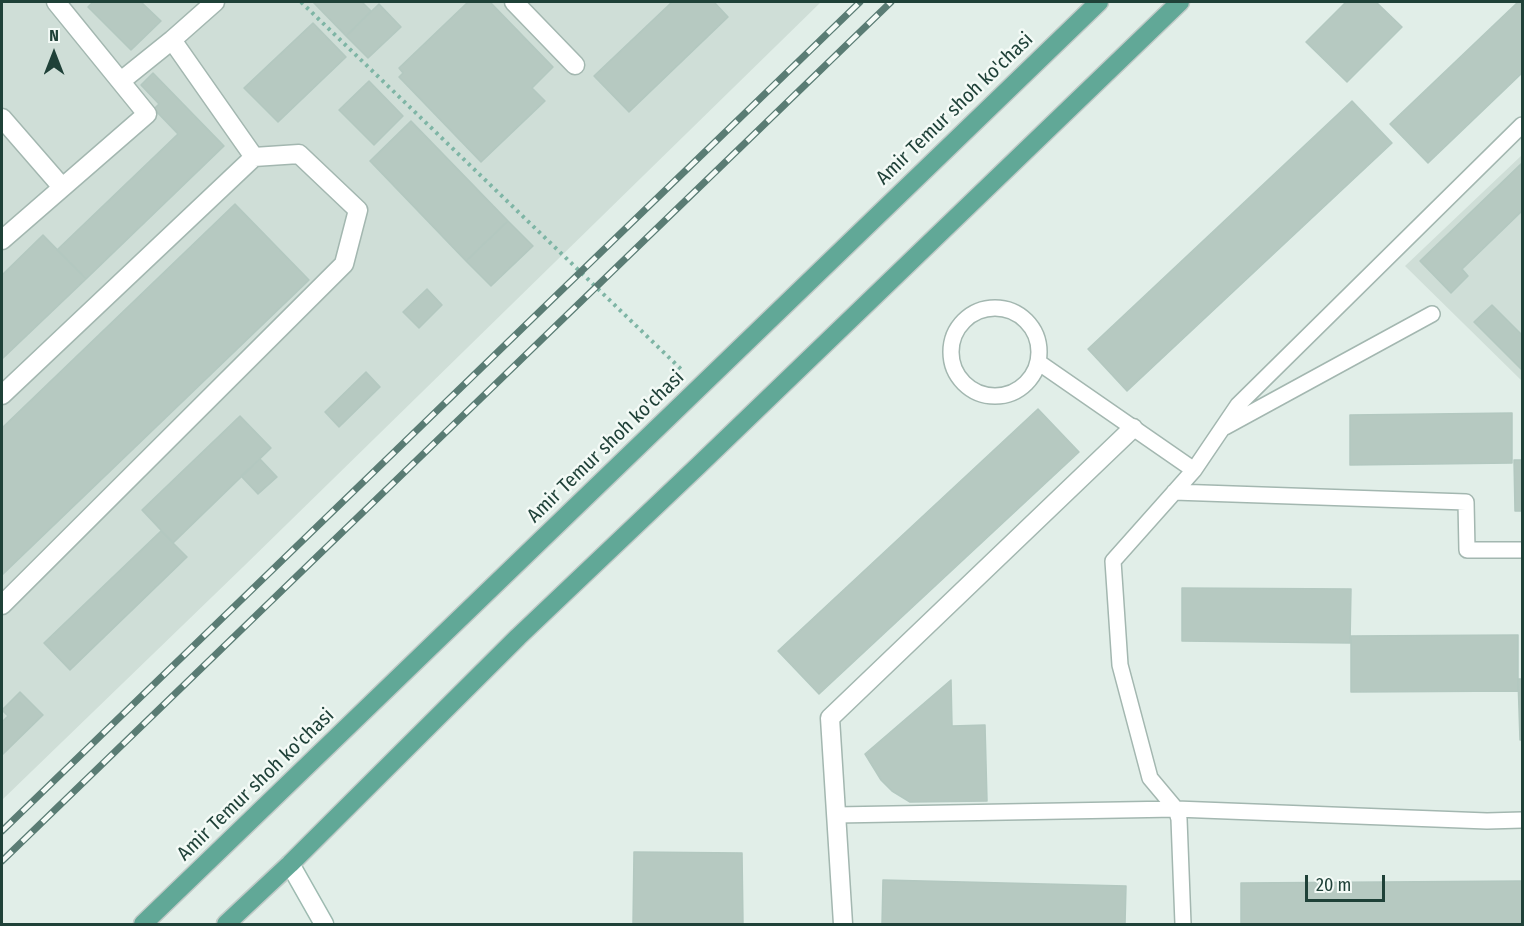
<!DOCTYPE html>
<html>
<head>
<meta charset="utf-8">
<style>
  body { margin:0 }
  #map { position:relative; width:1524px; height:926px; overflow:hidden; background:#e1eee8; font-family:"Fira Sans Condensed",sans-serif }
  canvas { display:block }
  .frame { position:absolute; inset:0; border:3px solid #1f4138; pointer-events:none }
  .north { position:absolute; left:24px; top:24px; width:60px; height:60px; -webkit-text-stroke:4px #f3faf6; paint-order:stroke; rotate:0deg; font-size:16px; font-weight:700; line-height:24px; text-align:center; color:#1f4138 }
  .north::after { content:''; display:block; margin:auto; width:21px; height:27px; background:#1f4138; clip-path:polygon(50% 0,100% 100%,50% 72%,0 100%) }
  .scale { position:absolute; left:1305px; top:875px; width:80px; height:27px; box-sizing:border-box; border:3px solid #1f4138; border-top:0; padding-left:8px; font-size:18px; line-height:21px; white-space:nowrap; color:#1f4138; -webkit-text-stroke:4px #f3faf6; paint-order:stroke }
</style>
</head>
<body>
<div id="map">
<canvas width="1524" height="926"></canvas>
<div class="frame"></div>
<div class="north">N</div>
<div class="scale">20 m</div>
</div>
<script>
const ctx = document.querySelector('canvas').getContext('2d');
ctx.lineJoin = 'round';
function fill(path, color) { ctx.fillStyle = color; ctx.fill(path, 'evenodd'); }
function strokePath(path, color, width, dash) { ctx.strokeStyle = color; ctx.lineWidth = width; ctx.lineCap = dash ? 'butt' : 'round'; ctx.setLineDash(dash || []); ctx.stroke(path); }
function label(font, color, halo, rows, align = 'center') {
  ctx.font = font + ' "Fira Sans Condensed",sans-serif'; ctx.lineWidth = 5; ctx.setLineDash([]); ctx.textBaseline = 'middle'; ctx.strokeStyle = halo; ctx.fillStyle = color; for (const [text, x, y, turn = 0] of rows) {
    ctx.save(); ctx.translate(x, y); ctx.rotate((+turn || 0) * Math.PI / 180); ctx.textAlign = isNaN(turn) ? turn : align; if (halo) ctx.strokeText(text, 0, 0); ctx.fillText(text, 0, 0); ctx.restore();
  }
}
const built = new Path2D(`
  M2 2H821L243 567 2 800Z
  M1522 155V381L1405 266Z`);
const building = new Path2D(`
  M93 2H141L161 21 131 50 88 7Z
  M313 2H362L371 11 346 36Z
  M468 2H490L553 67 532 88 545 101 481 162 399 77 403 73 399 68Z
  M672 2H714L728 17 629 112 594 76Z
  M1346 2H1376L1402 27 1347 82 1306 42Z
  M1518 2H1522V73L1428 163 1390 124Z
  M379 4 401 27 368 58 346 36Z
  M313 23 346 57 278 122 244 88Z
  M153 73 224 146 86 279 57 250 178 134 154 109 159 104 141 85Z
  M369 81 403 116 374 145 339 110Z
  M1352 101 1392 143 1127 391 1088 349Z
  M411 121 508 221 466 261 370 161Z
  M1522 163V211L1462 269 1468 276 1451 293 1420 261Z
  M235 204 309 280 2 575V428Z
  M508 221 533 246 491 286 466 261Z
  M43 235 86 279 2 359V275Z
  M427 289 442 305 419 328 403 312Z
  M1492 305 1522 335V370L1474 322Z
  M366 372 380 387 339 427 325 412Z
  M1038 409 1079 452 819 694 778 651Z
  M1512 413V463L1350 465V415Z
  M240 416 271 448 173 543 142 510Z
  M260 459 277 477 258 494 241 476Z
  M1514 460H1522V511H1515Z
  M161 531 187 557 70 670 44 643Z
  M1182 588 1351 589 1350 643 1182 641Z
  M1518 635V691L1351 692V636Z
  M1518 679H1522V740H1520Z
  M951 680 952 726 985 725 987 801 910 802 892 791 881 780 865 754Z
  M20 692 43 715 2 755V722L8 716 2 710Z
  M634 852 742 853 743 924H633Z
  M883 880 1126 886 1125 924H882Z
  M1522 881V924H1241V883Z`);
const path = new Path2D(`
  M301 2 684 372`);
const lane = new Path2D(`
  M951 352a44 44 0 1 1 88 0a44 44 0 1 1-88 0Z
  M1038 362 1194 470
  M1225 427 1432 314
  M1174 492 1466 502 1467 550H1522
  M836 815 1176 809 1487 821 1522 820
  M1183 924 1179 819 1176 809 1150 778 1120 665 1113 561 1194 470 1238 405 1522 125`);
const street = new Path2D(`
  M514 2 575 65
  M172 40 254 157
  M121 81 172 40 215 2
  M2 118 62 187
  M2 240 147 114 56 2
  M2 395 254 157 299 154 358 210 344 264 2 605
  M843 924 830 718 1133 428`);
const secondary = new Path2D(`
  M290 864 324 924`);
const primary = new Path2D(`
  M143 924 1099 2
  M226 924 290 864 518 637 698 466 1180 2`);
const rail = new Path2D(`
  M2 831 860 2
  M2 861 891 2`);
const streetNames = [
  ["Amir Temur shoh ko'chasi",955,109,-44],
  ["Amir Temur shoh ko'chasi",606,447,-44],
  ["Amir Temur shoh ko'chasi",256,785,-44]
];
fill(built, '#cfded7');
fill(building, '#b6c9c1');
strokePath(building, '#b3c8c0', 1.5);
strokePath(lane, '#a3b7b0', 18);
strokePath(street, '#a3b7b0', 21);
strokePath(secondary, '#9ebbb1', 21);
strokePath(primary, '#c0cac7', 21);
strokePath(path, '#7eb5a5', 4, [3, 4.5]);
strokePath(lane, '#fff', 15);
strokePath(street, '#fff', 18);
strokePath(secondary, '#fff', 18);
strokePath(primary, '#61a897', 18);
strokePath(rail, '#5a7c74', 7);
strokePath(rail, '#f3faf6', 4.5, [14]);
label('20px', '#1f4138', '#f3faf6', streetNames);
</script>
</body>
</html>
